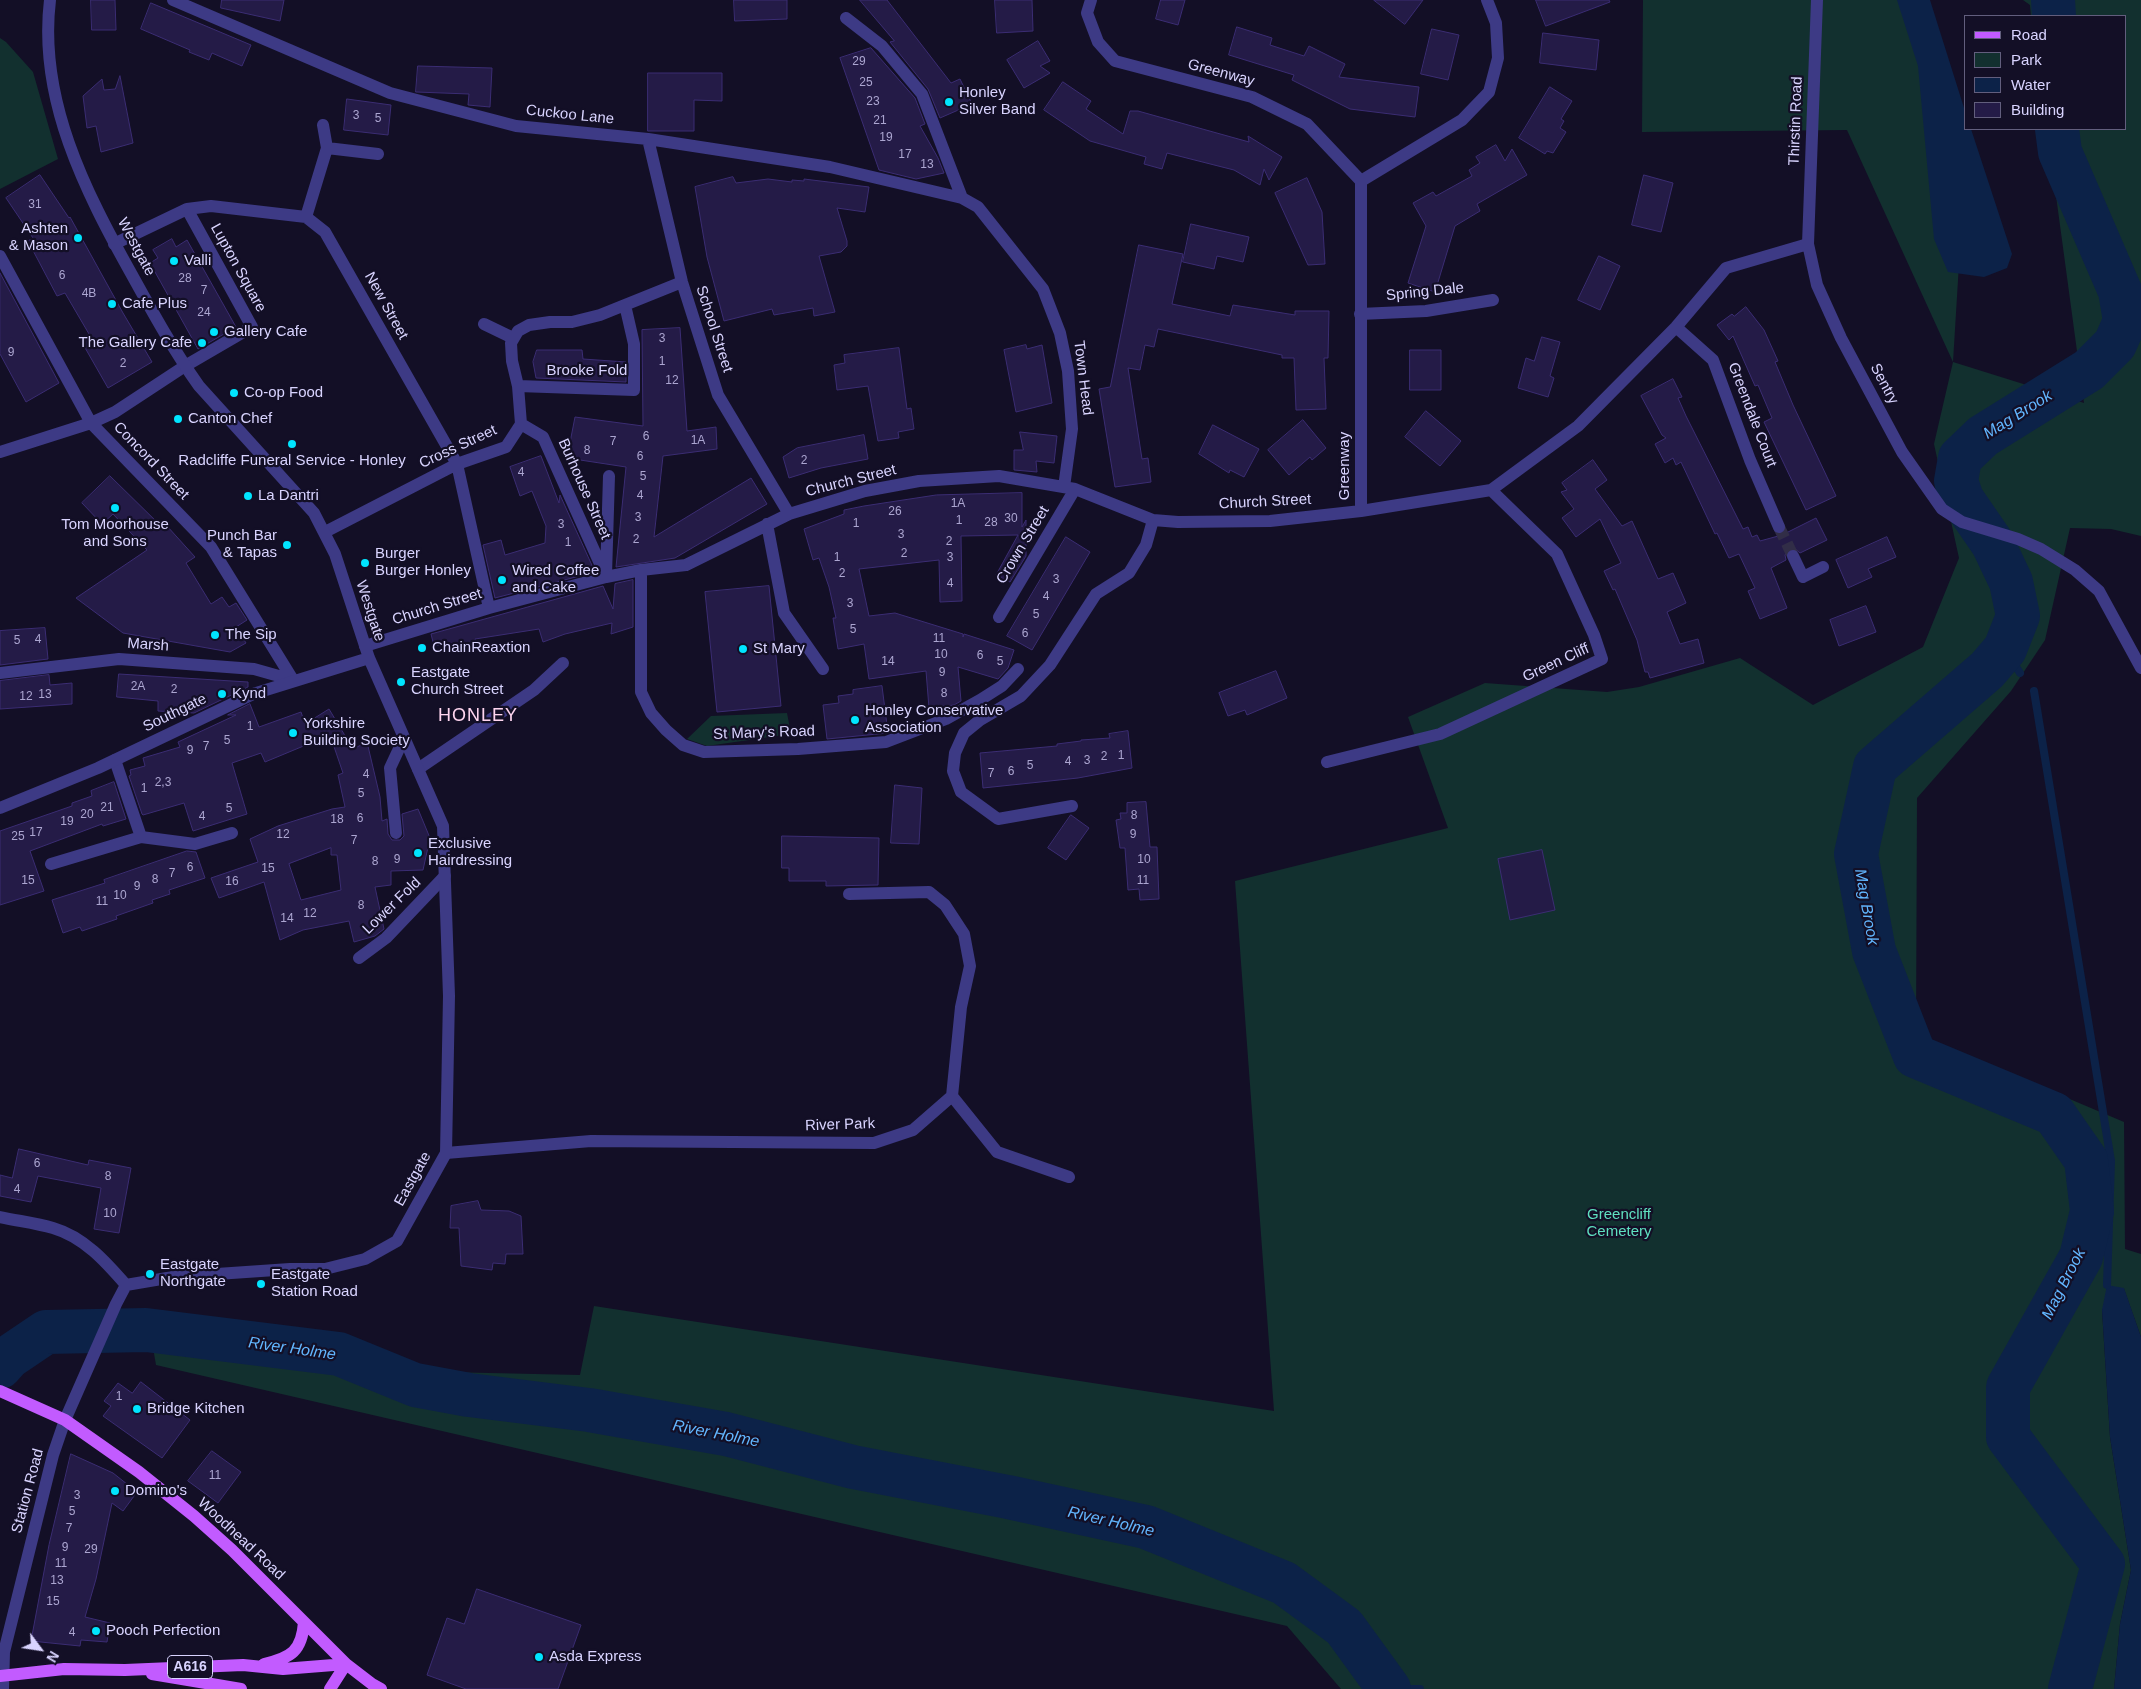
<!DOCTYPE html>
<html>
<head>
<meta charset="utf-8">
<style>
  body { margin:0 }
  #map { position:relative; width:2141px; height:1689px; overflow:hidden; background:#130f26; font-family:Helvetica,sans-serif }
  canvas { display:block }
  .legend { position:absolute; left:1964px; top:15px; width:162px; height:115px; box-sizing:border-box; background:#130f26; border:1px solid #625e7d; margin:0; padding:6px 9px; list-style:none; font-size:15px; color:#d9d4ff }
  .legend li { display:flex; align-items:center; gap:10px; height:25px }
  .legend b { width:25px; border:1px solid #625e7d }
  .north { position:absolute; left:15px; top:1624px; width:50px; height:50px; -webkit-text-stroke:4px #130f26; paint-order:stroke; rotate:121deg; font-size:14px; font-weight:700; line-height:20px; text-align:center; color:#d9d4ff }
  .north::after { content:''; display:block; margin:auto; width:18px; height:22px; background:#d9d4ff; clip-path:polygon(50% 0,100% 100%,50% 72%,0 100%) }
</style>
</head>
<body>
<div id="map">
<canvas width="2141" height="1689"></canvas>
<ul class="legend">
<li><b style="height:6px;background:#c25bff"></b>Road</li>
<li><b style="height:14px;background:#12302f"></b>Park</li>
<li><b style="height:14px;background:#0c2248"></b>Water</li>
<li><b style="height:14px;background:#241b47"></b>Building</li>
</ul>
<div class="north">N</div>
</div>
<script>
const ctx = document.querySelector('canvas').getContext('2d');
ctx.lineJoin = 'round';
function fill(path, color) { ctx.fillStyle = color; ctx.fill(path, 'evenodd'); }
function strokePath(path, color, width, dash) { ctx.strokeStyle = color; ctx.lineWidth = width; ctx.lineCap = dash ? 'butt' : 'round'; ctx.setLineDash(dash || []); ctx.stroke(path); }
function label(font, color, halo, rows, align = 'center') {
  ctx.font = font + ' Helvetica,sans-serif'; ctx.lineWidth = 4.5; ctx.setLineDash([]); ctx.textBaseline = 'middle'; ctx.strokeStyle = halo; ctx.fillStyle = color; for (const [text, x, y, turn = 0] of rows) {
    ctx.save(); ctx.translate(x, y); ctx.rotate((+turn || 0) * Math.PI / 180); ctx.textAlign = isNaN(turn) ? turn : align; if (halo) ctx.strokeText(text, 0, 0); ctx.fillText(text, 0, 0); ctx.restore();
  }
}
const green = new Path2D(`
  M1643 0H1917L1961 231 1953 362 2084 403 2047 129H2125V16H2031L2030 5 2023 0H2141V536L2111 529 2070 528 2045 640 2011 691 1917 798 1916 1034 2124 1122 2125 1249 2141 1254V1337L2124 1289 2102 1310 2110 1437 2131 1570 2120 1624 2114 1689H1341L1287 1626 156 1365 147 1313 286 1331 444 1372 580 1375 594 1306 1274 1411 1235 881 1448 828 1408 717 1485 683 1607 692 1639 687 1740 658 1813 705 1923 647 1959 558 1934 444 1953 362 1847 130 1642 132Z
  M0 38 6 42 33 72 58 159 0 189Z
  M787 713 791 734 707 746 687 739 711 716Z`);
const water = new Path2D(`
  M1897 0H1930L1965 111V129H1971L2012 254 2007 268 1984 277 1948 272 1934 239 1918 66Z
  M2107 1285 2124 1288 2141 1337V1689H2114L2120 1624 2131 1570 2110 1437 2102 1310Z`);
const stream = new Path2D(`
  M2125 321 2141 292
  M2005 649 2020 673
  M2034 691 2111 1161 2107 1285
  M2092 1211 2110 1213
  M1411 1689H1420`);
const river = new Path2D(`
  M2053 0 2054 16
  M2057 129 2060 152 2120 291 2125 321 2115 344 2089 370 1983 436 1960 458 1956 481 1962 499 1993 544 2011 582 2018 616 2005 649 1987 670 1875 767 1856 854 1874 951 1915 1056 2054 1114 2086 1160 2092 1211 2081 1257 2008 1387V1437L2103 1564 2070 1689
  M0 1367 9 1357 46 1332 146 1330 339 1354 415 1385 469 1395 589 1410 726 1434 853 1467 1008 1497 1146 1527 1284 1583 1344 1627 1389 1689`);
const building = new Path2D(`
  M91 0H115L116 30H92Z
  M222 0H284L280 21 221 8Z
  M734 0H787V19L735 21Z
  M860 0H887L951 83 960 79 972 104 940 118 928 89 890 42 894 41Z
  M995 0H1032L1033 31 997 33Z
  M1161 0H1185L1178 25 1156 19Z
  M1374 0H1423L1405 24Z
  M1536 0H1609L1610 2 1546 26Z
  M151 3 251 45 242 66 212 53 209 60 189 52 190 50 141 29Z
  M1237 27 1272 38 1270 45 1304 56 1309 46 1345 64 1339 77 1419 87 1415 117 1350 109 1292 80 1294 75 1229 55Z
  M1432 29 1459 35 1448 80 1421 74Z
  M1543 33 1599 40 1596 70 1540 63Z
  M1038 41 1050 61 1040 66 1050 73 1024 88 1007 60Z
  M871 48 915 98 925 124 920 126 938 158 944 173 916 179 879 170 840 58Z
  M418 66 492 68 490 107 468 105 469 94 416 92Z
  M648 73H722V101L694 100V131H648Z
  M120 76 133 143 101 152 96 126 87 128 83 96 102 79 104 90 115 89Z
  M1063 82 1091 101 1086 109 1123 134 1130 111H1138L1249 142 1248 136 1282 157 1269 180 1264 169 1260 185 1234 170 1167 153 1162 169 1144 164 1146 157 1090 141 1044 110Z
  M1550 87 1572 101 1561 119 1564 121 1560 128 1566 132 1553 153 1547 151 1545 154 1519 138Z
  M347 99 391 105 388 135 344 130Z
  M1496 145 1505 161 1512 149 1527 175 1477 204 1480 211 1455 226 1435 292 1408 283 1426 226 1413 203 1433 192 1436 196 1472 176 1469 170 1480 163 1476 157Z
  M40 175 69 218 70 217 123 313 152 362 108 388 80 339 89 334 65 293 57 296 28 241 33 238 6 198Z
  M1644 175 1673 183 1661 232 1632 225Z
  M733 177 736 183 768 179 792 182V180L804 181V179L869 187 865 212 837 208 847 241V246L841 252 819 256 835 312 814 316 813 308 774 315 772 309 724 321 707 257 695 187Z
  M1307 178 1322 212 1325 264 1308 265 1275 193Z
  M1191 224 1249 237 1243 262 1217 256 1214 269 1183 262Z
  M172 239 176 247 187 240 236 327 198 349 150 263 158 258 153 250Z
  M1139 245 1183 254 1172 304 1230 316 1233 305 1295 315V311H1329L1328 358H1324L1326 409 1296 410 1294 358H1282V355L1158 329 1154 347 1145 345 1140 370 1128 368 1142 459 1148 458 1151 482 1115 487 1099 389 1110 387Z
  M1599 256 1620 266 1600 310 1578 300Z
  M0 273 59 383 26 402 0 354Z
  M1746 307 1764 330 1778 361 1775 362 1793 405 1836 496 1806 510 1764 422 1772 418 1758 385 1755 386 1733 336 1729 340 1717 325 1732 314 1734 316Z
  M680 328 687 431 716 427 717 449 663 456 654 537 751 478 767 504 675 558 616 567 626 467 567 458 575 417 643 426 642 330Z
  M1542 337 1560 342 1550 376 1554 378 1548 397 1518 388 1526 358 1534 361Z
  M1026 345 1027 349 1042 345 1052 403 1016 412 1004 350Z
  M899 348 907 409 911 408 914 429 898 432 899 438 878 441 868 386 837 390 834 365 845 363 844 355Z
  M537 350H582L583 359 626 362V382L536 378 533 362Z
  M1410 350H1441V390H1410Z
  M1673 379 1682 397 1678 398 1686 416 1743 529 1748 527 1752 537 1757 535 1760 541 1782 535 1816 518 1827 540 1800 553 1794 548 1789 549 1785 555 1786 560 1771 568 1787 608 1760 619 1748 591 1755 588 1739 554 1729 558 1717 533 1715 534 1681 462 1676 465 1673 458 1665 463 1655 444 1666 438 1662 435 1641 396Z
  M1426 411 1461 441 1440 466 1405 437Z
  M1303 420 1326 448 1312 460 1310 457 1289 475 1268 450Z
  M1213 425 1259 449 1244 477 1230 470 1229 473 1199 454Z
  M1020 432 1057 436 1054 463 1036 461 1037 472 1014 470V450H1023Z
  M864 435 868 459 821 468 789 478 783 457 797 448Z
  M541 456 559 503 560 495 595 572 495 598 483 545 501 540 505 555 545 543 546 526 532 491 520 496 510 467Z
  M1593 460 1607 480 1595 489 1622 526 1632 521 1658 579 1673 573 1686 603 1667 612 1680 644 1698 639 1704 663 1650 678 1648 672H1645L1637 640 1615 589 1613 590 1604 571 1621 563 1600 519 1576 537 1562 518 1574 509 1561 492 1567 490 1562 483Z
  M110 476 163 528 167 526 195 557 186 563 211 604 222 597 229 607 236 603 247 620 236 627 246 643 230 652 123 633 76 598 147 550 113 514 102 524 82 503Z
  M1022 493V527L1026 520V556L1010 582 996 575 1018 535 961 536 962 601 940 602 939 560 859 569 869 616 895 613 963 634V637L964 634 1014 650 1008 668 998 679 958 667 961 701 954 705 929 708 926 671 869 679 864 644 838 649 833 618H836L829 587 819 558 813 560 804 529 844 514V510L864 506 936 495Z
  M1066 537 1090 552 1032 650 1007 636Z
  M1887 537 1896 557 1868 569 1872 577 1848 588 1836 560Z
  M633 580V627L611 634 612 623 565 634 543 642 539 629 475 639 476 642 455 648 453 643 434 646 431 634 603 586 613 609 615 584Z
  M769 586 781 706 717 712 705 592Z
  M1866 606 1876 632 1839 646 1830 620Z
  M45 628 48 659 0 665V631Z
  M1276 671 1287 698 1247 715 1245 710 1228 716 1219 693Z
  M119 674 248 682V687L194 713 158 711V701L117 697Z
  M49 675 50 685 72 683V704L0 709V681Z
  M882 686 888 733 827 739 823 705 839 703 838 696 853 694V690Z
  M250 704 259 727 301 712 305 724 329 709 353 749 367 742 380 797 382 821 387 819 388 834 392 840H400L404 836 402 814 418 809 430 838 423 870 391 871V885L375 887 384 929 375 936 354 942 349 921 303 930 280 940 264 882 219 898 211 878 258 862 250 839 278 826 332 809 345 807 338 775 343 773 330 735 265 762 261 753 232 763 247 814 193 831 184 803 143 815 142 814 129 776 131 775 130 770 145 766 143 758 180 747 178 742 236 715H228ZM331 848V855H337L341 890 301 900 289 864Z
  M1128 731 1132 768 1078 778 983 788 980 753 1057 746V744L1081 741V740L1110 738 1109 734Z
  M114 782 126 819 103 826 102 824 30 851 44 891 0 905V831L72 806V803L92 796 91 791Z
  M895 785 922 788 919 844 891 843Z
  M1146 802 1150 847H1157L1159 899 1140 900 1139 889 1128 890 1125 848H1120L1116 820 1121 819 1120 813H1127V803Z
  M1071 815 1089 828 1066 860 1048 848Z
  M782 836 879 838 878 885 826 886V881H789V868H782Z
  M1542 850 1555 910 1510 920 1498 859Z
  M187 851 196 852 205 878 169 890 170 894 152 900 153 903 116 916 117 919 82 931 80 927 63 933 52 900 105 883 104 880Z
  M19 1149 88 1165 89 1160 131 1168 119 1233 94 1229 101 1188 38 1176 31 1202 0 1196V1175L12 1178Z
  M478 1201 481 1210 509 1211 521 1216 523 1254H506L505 1264 493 1263 492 1270 461 1266 459 1228H450L451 1206Z
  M141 1382 190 1420 162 1458 103 1416 111 1406 104 1401 118 1383 132 1393Z
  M212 1451 241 1472 218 1503 188 1481Z
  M71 1454 113 1473 137 1492 123 1511 112 1503 96 1579 85 1617 110 1623 107 1642 81 1640 80 1646 31 1641 49 1545Z
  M477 1589 581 1625 558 1689H466L427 1675 447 1618 464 1624Z`);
const minorTunnel = new Path2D(`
  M1779 527 1793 556`);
const minor = new Path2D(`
  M173 0 390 93 516 126 648 139 830 167 962 198 978 207 1043 289 1060 333 1068 371 1072 429 1064 487
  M1091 0 1087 13 1098 42 1115 61 1252 97 1307 124 1361 181V511
  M1817 0 1808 244 1817 285 1841 338 1902 452 1942 509 1962 522 2018 539 2041 549 2075 570 2099 591 2141 668
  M846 18 882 46 922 94 962 198
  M648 139 682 282 718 395 789 514
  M327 148 378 154
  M1361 181 1462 120 1489 92 1498 58 1496 23 1487 0
  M306 217 327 148 323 125
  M114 244 187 209 211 206 306 217 325 232 457 464 489 608
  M0 256 91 423 211 547 293 680
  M1360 314 1426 311 1493 300
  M484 324 513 338
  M1676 327 1713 360 1750 460 1779 527
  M518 386 634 390V344L625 305
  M521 424 543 437 606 577
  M0 452 91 423 115 412 185 366 252 327 187 209
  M767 524 784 613 823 669
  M325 532 457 464 506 447 521 424 518 386 512 361 511 343 518 331 529 325 550 322H572L600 315 682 282
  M1793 556 1803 577 1823 567
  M641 570V692L651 713 666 730 683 745 704 752 798 749 886 742 946 719 980 700 1002 686 1018 669
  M606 575 609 476
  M999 617 1075 489
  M365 646 489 608 606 577 641 570 686 565 789 514 865 491 919 481 999 476 1075 489 1153 520 1178 522 1270 521 1361 511 1491 490 1578 426 1676 327 1726 268 1808 244
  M0 673 119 659 254 669 293 680
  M115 760 141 837
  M1327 762 1440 734 1602 659 1594 635 1557 554 1491 490
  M418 769 534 690 563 663
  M1072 806 998 819 961 792 953 771 955 753 964 733 980 720 1021 696 1050 665 1096 594 1129 573 1146 545 1153 520
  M396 833 390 768 404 738
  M51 864 141 837 195 844 232 833
  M359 958 386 938 445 876
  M952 1096 997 1152 1069 1177
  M446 1153 591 1141 874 1143 913 1130 952 1096 961 1007 970 966 964 934 945 905 929 892 849 894`);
const tertiary = new Path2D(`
  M0 808 98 768 253 694 369 658
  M0 1217C18 1221 36 1223 53 1228 84 1237 106 1262 126 1285
  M3 1689 4 1652 53 1455 65 1420 116 1304 126 1285 173 1277 290 1269H325L365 1259 397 1241 446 1153 449 996 443 826 369 658 335 554 314 513 199 386C174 351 153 313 132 275 85 191 38 99 50 0`);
const primary = new Path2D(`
  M0 1391 65 1420 139 1472 194 1516 232 1550 346 1664 372 1684 381 1689
  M264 1664C291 1658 302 1651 304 1622
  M152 1674 241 1689
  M0 1676 64 1669 125 1670 243 1665 283 1669 346 1664
  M330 1689 346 1664`);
const markers = [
  [949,102,5,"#00e5ff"],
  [78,238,5,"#00e5ff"],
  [174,261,5,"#00e5ff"],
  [112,304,5,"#00e5ff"],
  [214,332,5,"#00e5ff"],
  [202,343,5,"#00e5ff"],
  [234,393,5,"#00e5ff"],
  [178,419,5,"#00e5ff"],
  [292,444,5,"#00e5ff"],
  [248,496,5,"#00e5ff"],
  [115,508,5,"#00e5ff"],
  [287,545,5,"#00e5ff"],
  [365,563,5,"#00e5ff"],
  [502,580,5,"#00e5ff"],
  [215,635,5,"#00e5ff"],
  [422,648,5,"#00e5ff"],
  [743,649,5,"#00e5ff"],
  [401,682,5,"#00e5ff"],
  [222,694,5,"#00e5ff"],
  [855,720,5,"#00e5ff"],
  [293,733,5,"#00e5ff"],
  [418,853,5,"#00e5ff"],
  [150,1274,5,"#00e5ff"],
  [261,1284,5,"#00e5ff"],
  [137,1409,5,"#00e5ff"],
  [115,1491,5,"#00e5ff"],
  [96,1631,5,"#00e5ff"],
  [539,1657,5,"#00e5ff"]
];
const numberNames = [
  ["29",859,62],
  ["25",866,83],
  ["23",873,102],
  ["3",356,116],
  ["5",378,119],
  ["21",880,121],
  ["19",886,138],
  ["17",905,155],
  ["13",927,165],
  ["31",35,205],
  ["6",62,276],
  ["28",185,279],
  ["7",204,291],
  ["4B",89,294],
  ["24",204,313],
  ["3",662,339],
  ["9",11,353],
  ["1",662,362],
  ["2",123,364],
  ["12",672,381],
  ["6",646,437],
  ["1A",698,441],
  ["7",613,442],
  ["8",587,451],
  ["6",640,457],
  ["2",804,461],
  ["4",521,473],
  ["5",643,477],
  ["4",640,496],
  ["1A",958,504],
  ["26",895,512],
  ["3",638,518],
  ["30",1011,519],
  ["1",959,521],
  ["28",991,523],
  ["1",856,524],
  ["3",561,525],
  ["3",901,535],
  ["2",636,540],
  ["2",949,542],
  ["1",568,543],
  ["2",904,554],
  ["1",837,558],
  ["3",950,558],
  ["2",842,574],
  ["3",1056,580],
  ["4",950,584],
  ["4",1046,597],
  ["3",850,604],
  ["5",1036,615],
  ["5",853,630],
  ["6",1025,634],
  ["11",939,639],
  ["4",38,640],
  ["5",17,641],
  ["10",941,655],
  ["6",980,656],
  ["14",888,662],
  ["5",1000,662],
  ["9",942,673],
  ["2A",138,687],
  ["2",174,690],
  ["8",944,694],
  ["13",45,695],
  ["12",26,697],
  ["1",250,727],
  ["5",227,741],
  ["7",206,747],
  ["9",190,751],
  ["1",1121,756],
  ["2",1104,757],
  ["3",1087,761],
  ["4",1068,762],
  ["5",1030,766],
  ["6",1011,772],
  ["7",991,774],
  ["4",366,775],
  ["2,3",163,783],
  ["1",144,789],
  ["5",361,794],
  ["21",107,808],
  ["5",229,809],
  ["20",87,815],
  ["8",1134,816],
  ["4",202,817],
  ["6",360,819],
  ["18",337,820],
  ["19",67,822],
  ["17",36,833],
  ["12",283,835],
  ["9",1133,835],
  ["25",18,837],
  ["7",354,841],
  ["9",397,860],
  ["10",1144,860],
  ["8",375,862],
  ["6",190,868],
  ["15",268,869],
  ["7",172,874],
  ["8",155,880],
  ["15",28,881],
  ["11",1143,881],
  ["16",232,882],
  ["9",137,887],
  ["10",120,896],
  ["11",102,902],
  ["8",361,906],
  ["12",310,914],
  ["14",287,919],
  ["6",37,1164],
  ["8",108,1177],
  ["4",17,1190],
  ["10",110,1214],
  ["1",119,1397],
  ["11",215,1476],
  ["3",77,1496],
  ["5",72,1512],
  ["7",69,1529],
  ["9",65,1548],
  ["29",91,1550],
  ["11",61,1564],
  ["13",57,1581],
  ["15",53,1602],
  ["4",72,1633]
];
const shields = [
  [190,1667,45]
];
const shieldNames = [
  ["A616",190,1667]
];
const streetNames = [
  ["Greenway",1221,73,15],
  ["Cuckoo Lane",570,115,6],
  ["Thirstin Road",1796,121,-88],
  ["Westgate",136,247,62],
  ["Lupton Square",238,268,61],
  ["Spring Dale",1425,292,-6],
  ["New Street",386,306,61],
  ["School Street",714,329,72],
  ["Brooke Fold",587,371],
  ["Town Head",1083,378,83],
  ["Sentry",1884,384,62],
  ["Greendale Court",1752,415,69],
  ["Cross Street",458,447,-25],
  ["Concord Street",151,461,46],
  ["Greenway",1345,466,-90],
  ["Church Street",851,481,-14],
  ["Burhouse Street",584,489,66],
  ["Church Street",1265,502,-3],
  ["Crown Street",1023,545,-59],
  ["Church Street",437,607,-17],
  ["Westgate",370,611,72],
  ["Marsh",148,645,4],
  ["Green Cliff",1556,663,-25],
  ["Southgate",175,713,-26],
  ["St Mary's Road",764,733,-2],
  ["Lower Fold",392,906,-44],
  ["River Park",840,1125,-2],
  ["Eastgate",413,1179,-61],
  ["Station Road",28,1491,-75],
  ["Woodhead Road",241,1539,43]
];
const poiNames = [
  ["Honley",959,93],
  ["Silver Band",959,110],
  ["Ashten",68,229,"right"],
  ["& Mason",68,246,"right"],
  ["Valli",184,261],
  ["Cafe Plus",122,304],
  ["Gallery Cafe",224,332],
  ["The Gallery Cafe",192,343,"right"],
  ["Co-op Food",244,393],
  ["Canton Chef",188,419],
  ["Radcliffe Funeral Service - Honley",292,461,"center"],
  ["La Dantri",258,496],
  ["Tom Moorhouse",115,525,"center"],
  ["and Sons",115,542,"center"],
  ["Punch Bar",277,536,"right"],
  ["& Tapas",277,553,"right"],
  ["Burger",375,554],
  ["Burger Honley",375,571],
  ["Wired Coffee",512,571],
  ["and Cake",512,588],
  ["The Sip",225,635],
  ["ChainReaxtion",432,648],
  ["St Mary",753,649],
  ["Eastgate",411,673],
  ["Church Street",411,690],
  ["Kynd",232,694],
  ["Honley Conservative",865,711],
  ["Association",865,728],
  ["Yorkshire",303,724],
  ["Building Society",303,741],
  ["Exclusive",428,844],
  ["Hairdressing",428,861],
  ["Eastgate",160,1265],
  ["Northgate",160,1282],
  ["Eastgate",271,1275],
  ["Station Road",271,1292],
  ["Bridge Kitchen",147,1409],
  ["Domino's",125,1491],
  ["Pooch Perfection",106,1631],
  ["Asda Express",549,1657]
];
const parkNames = [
  ["Greencliff",1619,1215],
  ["Cemetery",1619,1232]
];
const waterNames = [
  ["Mag Brook",2018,415,-32],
  ["Mag Brook",1866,907,80],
  ["Mag Brook",2064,1284,-63],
  ["River Holme",292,1349,8],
  ["River Holme",716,1434,11],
  ["River Holme",1111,1522,13]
];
const quarterNames = [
  ["HONLEY",478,716]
];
fill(green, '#12302f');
fill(water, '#0c2248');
strokePath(stream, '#0c2248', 8);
strokePath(river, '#0c2248', 44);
fill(building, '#241b47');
strokePath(building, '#3b2d73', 1);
strokePath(minorTunnel, '#312d47', 12, [12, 6]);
strokePath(minor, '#3d3a85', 12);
strokePath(tertiary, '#3d3a85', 12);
strokePath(primary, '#c25bff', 12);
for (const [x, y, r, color] of markers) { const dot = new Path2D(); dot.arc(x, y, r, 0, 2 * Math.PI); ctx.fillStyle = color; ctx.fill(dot); strokePath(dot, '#130f26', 2); }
label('12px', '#aca6d1', null, numberNames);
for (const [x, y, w] of shields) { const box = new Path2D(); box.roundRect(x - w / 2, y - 11.5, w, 23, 4); ctx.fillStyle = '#130f26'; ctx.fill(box); strokePath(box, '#d9d4ff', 1); }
label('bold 14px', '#d9d4ff', null, shieldNames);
label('15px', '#d9d4ff', '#130f26', streetNames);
label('15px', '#d9d4ff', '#130f26', poiNames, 'left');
label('15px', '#5fe0c0', '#130f26', parkNames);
label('italic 16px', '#62b6ff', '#130f26', waterNames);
ctx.letterSpacing = '1px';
label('18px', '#ffd6f0', '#130f26', quarterNames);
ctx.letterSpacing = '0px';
</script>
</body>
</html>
